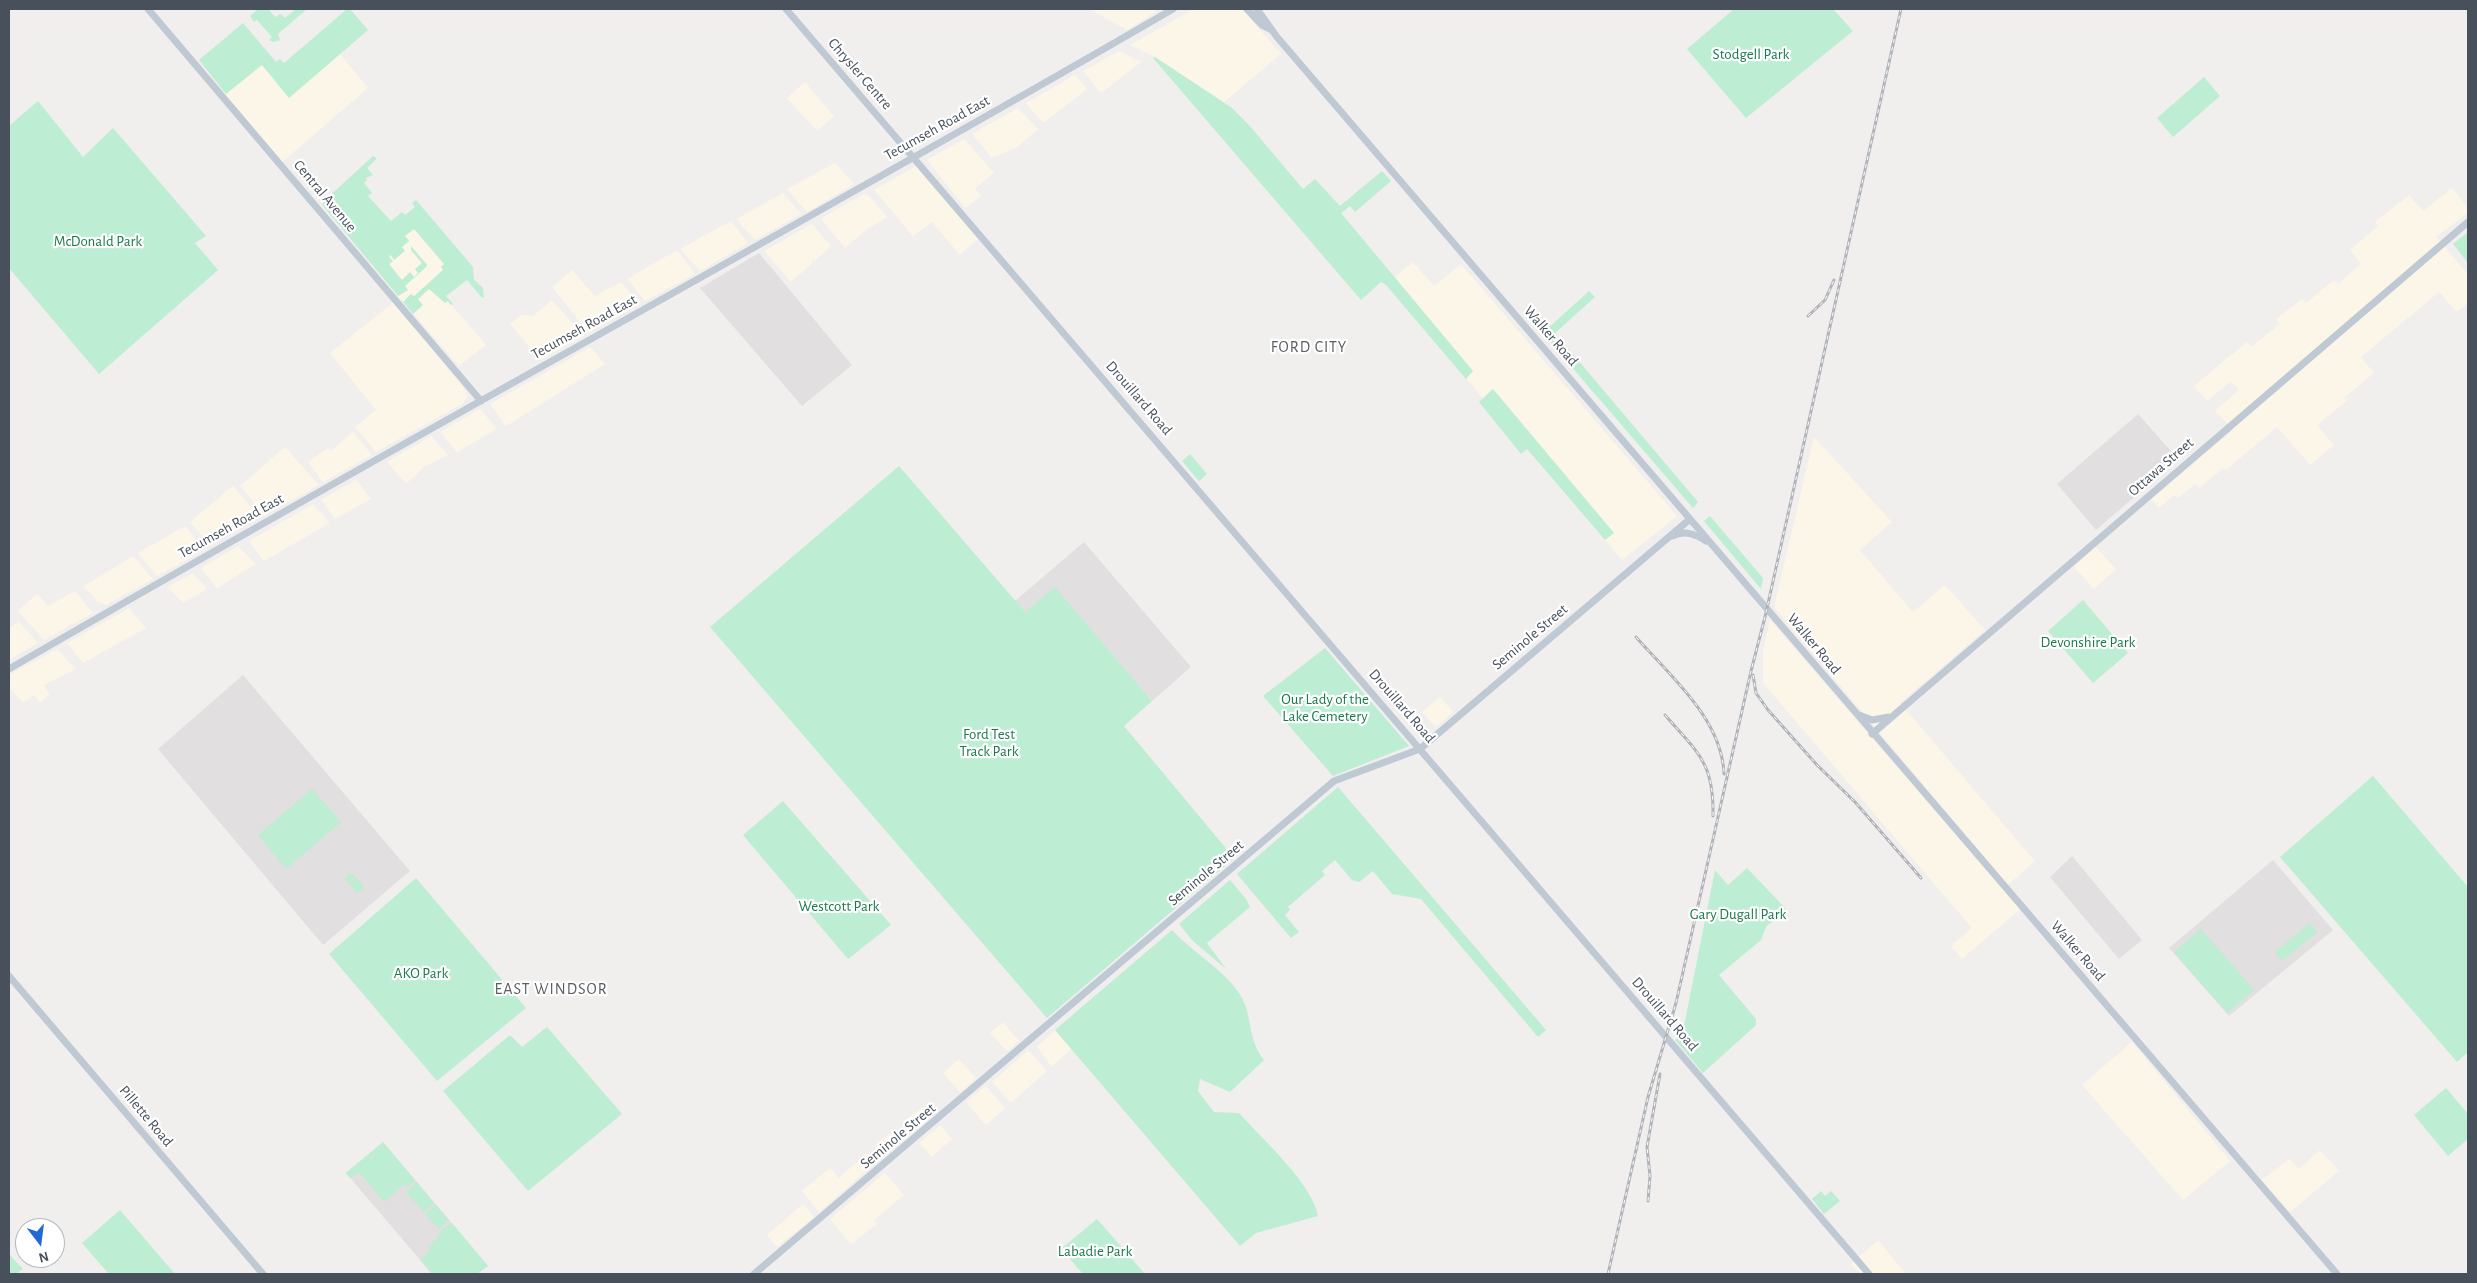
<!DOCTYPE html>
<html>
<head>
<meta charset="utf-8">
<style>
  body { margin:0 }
  #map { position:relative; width:2477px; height:1283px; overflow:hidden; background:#f1eeee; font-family:"Alegreya Sans",sans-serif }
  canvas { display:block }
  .frame { position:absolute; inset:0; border:10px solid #47505b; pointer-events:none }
  .north { position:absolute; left:15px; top:1218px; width:50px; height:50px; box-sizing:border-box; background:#fff; border:1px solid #b5b9bd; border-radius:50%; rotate:165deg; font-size:14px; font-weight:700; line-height:20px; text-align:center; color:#47505b }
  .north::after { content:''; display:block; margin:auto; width:18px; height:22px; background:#1f69da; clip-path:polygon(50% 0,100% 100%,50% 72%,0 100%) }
</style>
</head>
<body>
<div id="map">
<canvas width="2477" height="1283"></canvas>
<div class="frame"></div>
<div class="north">N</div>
</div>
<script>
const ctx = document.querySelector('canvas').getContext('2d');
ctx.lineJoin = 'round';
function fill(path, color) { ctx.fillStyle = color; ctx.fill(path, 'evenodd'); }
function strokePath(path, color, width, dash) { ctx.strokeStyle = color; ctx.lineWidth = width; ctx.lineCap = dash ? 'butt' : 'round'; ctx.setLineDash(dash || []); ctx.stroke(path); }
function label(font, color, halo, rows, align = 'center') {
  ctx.font = font + ' "Alegreya Sans",sans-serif'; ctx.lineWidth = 4.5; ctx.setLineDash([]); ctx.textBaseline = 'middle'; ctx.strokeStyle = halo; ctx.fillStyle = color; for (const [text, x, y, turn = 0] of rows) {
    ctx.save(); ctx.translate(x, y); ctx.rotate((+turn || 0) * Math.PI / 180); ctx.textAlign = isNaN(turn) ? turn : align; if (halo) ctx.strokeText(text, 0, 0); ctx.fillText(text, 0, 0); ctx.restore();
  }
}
const commercial = new Path2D(`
  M1089 9H1160L1127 30Z
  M1194 9H1242L1281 54 1224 102 1155 57 1130 45Z
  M1119 51 1141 62 1101 93 1083 71Z
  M269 54 299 89 340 54 368 88 282 162 223 93Z
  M1075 75 1087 89 1043 123 1026 103Z
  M805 82 834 116 817 131 787 98Z
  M1018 108 1038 129 1016 148 992 158 972 134Z
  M964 139 994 173 975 189 981 196 965 208 927 160Z
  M835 163 854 184 807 212 787 189Z
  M916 166 978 239 960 255 932 222 913 236 874 190Z
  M2452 188 2468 208V213L2436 237 2468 274V303L2457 312 2439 292 2361 357 2374 373 2344 398 2347 401 2317 425 2334 445 2310 465 2277 427 2226 470 2223 468 2200 488 2195 484 2178 498 2174 495 2159 508 2151 499 2233 430 2215 411 2239 390 2231 381 2207 401 2194 386 2247 342 2251 347 2280 324 2276 319 2302 299 2306 303 2334 280 2338 284 2361 264 2350 250 2378 226 2375 222 2409 195 2423 211Z
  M783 193 801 214 755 240 736 219Z
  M864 194 869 196 887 217 866 230 845 248 822 220 823 217Z
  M731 221 748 243 700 271 680 249Z
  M812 224 831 246 815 261 813 259 812 264 791 282 764 251Z
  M416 226 449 265 431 281 486 345 459 366 370 264Z
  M677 250 695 274 645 301 627 279Z
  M1413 262 1434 286 1461 264 1677 516 1622 560 1386 285Z
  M572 270 595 296 621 282 640 304 589 333 552 287Z
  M552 300 584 336 540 360 510 324 521 315 533 316Z
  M394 302 466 391 467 397 462 404 376 452 355 427 376 410 330 353Z
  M590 347 605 364 506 426 490 404Z
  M480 409 497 429 457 452 440 432Z
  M353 432 372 455 323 482 308 462 328 448 331 451Z
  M431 436 448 455 424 467 406 484 387 462Z
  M1814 437 1892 522 1860 550 1913 612 1945 585 1985 630 1900 703 2035 861 2008 885 1774 607Z
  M285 447 319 485 265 515 240 486Z
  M356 480 371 499 335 519 321 500Z
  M233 486 260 517 210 545 190 522Z
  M313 504 330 523 264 561 249 541Z
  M185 526 205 550 157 576 138 553Z
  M238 546 256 564 217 588 201 568Z
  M2096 547 2116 569 2094 589 2074 567Z
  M133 556 153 579 106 605 97 601 84 586Z
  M193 573 207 589 183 603 167 587Z
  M75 591 93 613 44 640 18 611 37 594 48 606Z
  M129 608 146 628 83 663 67 643Z
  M1770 620 2020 909 1962 959 1951 946 1972 928 1763 683V651Z
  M19 621 38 643 9 660V629Z
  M57 649 76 669 44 685 50 694 40 702 34 695 23 703 9 687V675Z
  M1440 697 1453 712 1436 727 1422 712Z
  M1003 1022 1019 1041 1007 1051 990 1033Z
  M1055 1030 1071 1049 1052 1067 1037 1047Z
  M2132 1042 2230 1161 2183 1200 2082 1085Z
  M1028 1050 1047 1071 1011 1103 992 1082Z
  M959 1059 976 1078 960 1092 943 1073Z
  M986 1086 1005 1108 986 1125 966 1102Z
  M922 1107 931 1117 912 1133 903 1122Z
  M940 1125 952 1139 932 1157 919 1143Z
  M890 1133 899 1144 884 1157 875 1146Z
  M2320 1150 2339 1171 2290 1212 2262 1180 2289 1159 2299 1169Z
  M867 1153 875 1163 819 1212 802 1191 830 1168 839 1178Z
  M885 1173 904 1195 874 1220 877 1224 851 1244 830 1219Z
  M803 1204 814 1217 777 1247 767 1235Z
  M1878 1240 1906 1274H1860L1851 1264Z`);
const education = new Path2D(`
  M759 253 852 365 802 406 700 288Z
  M2138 414 2178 459 2096 530 2057 484Z
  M1084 542 1191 667 1152 701 1055 588 1025 612 1015 601Z
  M243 675 410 871 323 945 158 749Z
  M2072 856 2142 940 2119 959 2050 877Z
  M2273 860 2333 930 2229 1016 2169 948Z
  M383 1142 488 1266 477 1274H432L346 1173Z`);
const green = new Path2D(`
  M258 9H271L269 10 275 17 281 14 285 18 296 9H307L278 34 280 40 273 42 269 40 272 37 257 20 254 22 250 16Z
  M347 9H350L368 30 289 98 262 65 226 94 199 60 243 23 276 62 280 59 284 63Z
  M1734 9H1833L1853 31 1746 118 1687 49Z
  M1155 57 1232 108 1249 125 1303 189 1315 179 1340 206 1382 171 1391 181 1355 212 1350 206 1341 213 1473 371 1466 379 1386 285 1381 282 1361 300 1153 58Z
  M2204 77 2220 96 2173 137 2157 118Z
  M38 101 83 157 113 128 206 236 195 243 218 270 99 374 9 268V126Z
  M373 156 377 158 367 168 373 175 366 178 367 180 364 183 372 193 368 196 391 221 402 212 405 215 415 207 412 203 416 200 473 267 474 280 483 288 484 297 482 298 467 280 446 296 453 304 451 305 448 301 445 303 429 289 418 299 423 305 413 314 403 302 411 294 414 296 443 270 441 267 444 264 414 229 405 236 409 241 402 247 405 251 394 260 391 255 389 257 393 261 389 264 402 280 410 272 414 277 418 273 415 269 422 263 411 250V246L427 265 426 267 405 286 408 290 398 296 324 207 322 204 324 201Z
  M2468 232V263L2453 244Z
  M1589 291 1595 297 1555 333 1698 502 1693 508 1546 337 1545 331Z
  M1493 389 1614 533 1605 540 1527 449 1521 454 1479 402Z
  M1190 454 1207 474 1199 481 1182 461Z
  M899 466 1025 612 1055 587 1152 701 1124 726 1234 858 1047 1018 710 627Z
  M1710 516 1763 578 1761 589 1704 521Z
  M2083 600 2128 653 2093 683 2048 631Z
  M1325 648 1409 746 1333 776 1263 696Z
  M2373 776 2468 887V1052L2457 1062 2280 857Z
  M1338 787 1546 1030 1538 1037 1421 899 1392 894 1373 871 1359 882 1352 880 1335 860 1322 871 1325 875 1288 907 1290 910 1285 915 1299 932 1291 938 1237 874Z
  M312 789 341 822 286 869 258 835Z
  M783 801 891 925 848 959 743 835Z
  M1747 868 1786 909 1766 927 1761 940 1719 975 1756 1019V1025L1703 1073 1675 1040 1683 1031 1715 870 1728 885Z
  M349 874H353L364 887 357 893 345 879Z
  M416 878 526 1008 437 1081 329 954Z
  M1230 880 1246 899 1250 907 1207 943 1226 969 1192 940 1179 924Z
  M2310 923 2317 932 2282 961 2275 952Z
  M2201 929 2254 990 2227 1013 2174 952Z
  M1172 930C1192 952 1228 972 1242 998 1253 1019 1247 1038 1264 1060L1230 1092 1200 1079 1198 1091 1214 1112 1239 1113C1262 1139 1312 1183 1318 1216L1256 1233 1240 1246 1055 1030Z
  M547 1027 622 1114 528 1191 443 1091 510 1035 522 1047Z
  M2446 1088 2468 1114V1139L2448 1156 2414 1115Z
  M383 1142 415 1180 407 1187 404 1184 384 1202 359 1172 350 1178 346 1173Z
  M417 1182 434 1203 424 1212 406 1192Z
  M1821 1191 1825 1196 1831 1191 1840 1201 1824 1214 1812 1199Z
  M436 1205 449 1220 439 1229 425 1214Z
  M120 1210 175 1274H109L82 1243Z
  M1097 1219 1145 1274H1083L1061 1249Z
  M452 1223 488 1266 477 1274H432L420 1260 430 1251 428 1247 439 1236 440 1231Z
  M9 1254 23 1269 16 1274H9Z`);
const secondary = new Path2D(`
  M148 9 481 401
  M786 9 1869 1274
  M1247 9 1262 25 1272 30
  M1257 9 1277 37 2337 1274
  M1672 536C1685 530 1695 534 1706 541
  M9 669C395 445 787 233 1173 9
  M1859 715 1872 720 1889 717
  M1872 734 2468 222
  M9 976 263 1274
  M754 1274 1334 781 1420 749 1690 519`);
const rail = new Path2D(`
  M1808 316 1825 300 1834 280
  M1636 637C1670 676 1722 719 1724 774
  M1753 675 1756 693 1768 710 1817 765 1855 802 1921 878
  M1665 715C1698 753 1714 762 1713 816
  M1648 1201 1650 1176 1647 1147 1660 1074
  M1608 1274 1648 1097 1676 1003 1751 671 1765 617 1901 9`);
const parkNames = [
  ["Stodgell Park",1751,54],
  ["McDonald Park",98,241],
  ["Devonshire Park",2088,642],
  ["Our Lady of the",1325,699],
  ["Lake Cemetery",1325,716],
  ["Ford Test",989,734],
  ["Track Park",989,751],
  ["Westcott Park",839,906],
  ["Gary Dugall Park",1738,914],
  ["AKO Park",421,973],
  ["Labadie Park",1095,1251]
];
const streetNames = [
  ["Chrysler Centre",860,74,49],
  ["Tecumseh Road East",937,128,-29],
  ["Central Avenue",325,196,50],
  ["Tecumseh Road East",584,327,-29],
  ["Walker Road",1551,336,49],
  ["Drouillard Road",1139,398,49],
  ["Ottawa Street",2161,467,-41],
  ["Tecumseh Road East",231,526,-29],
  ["Seminole Street",1530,637,-40],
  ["Walker Road",1814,644,50],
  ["Drouillard Road",1402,706,49],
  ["Seminole Street",1206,873,-40],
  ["Walker Road",2078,951,49],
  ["Drouillard Road",1665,1014,49],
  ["Pillette Road",146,1116,50],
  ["Seminole Street",898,1136,-40]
];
const neighbourhoodNames = [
  ["FORD CITY",1309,347],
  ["EAST WINDSOR",551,989]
];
fill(commercial, '#fbf6e7');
fill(education, '#e1dfe0');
fill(green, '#bdedd2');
strokePath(secondary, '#bfc9d4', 7);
strokePath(rail, '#b0b3b8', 3);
strokePath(rail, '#fff', 1, [4]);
label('15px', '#1a7a4d', '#fff', parkNames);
label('15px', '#47505b', '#fff', streetNames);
ctx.letterSpacing = '1px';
label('16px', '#5b5e63', '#fff', neighbourhoodNames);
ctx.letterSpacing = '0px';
</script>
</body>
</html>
